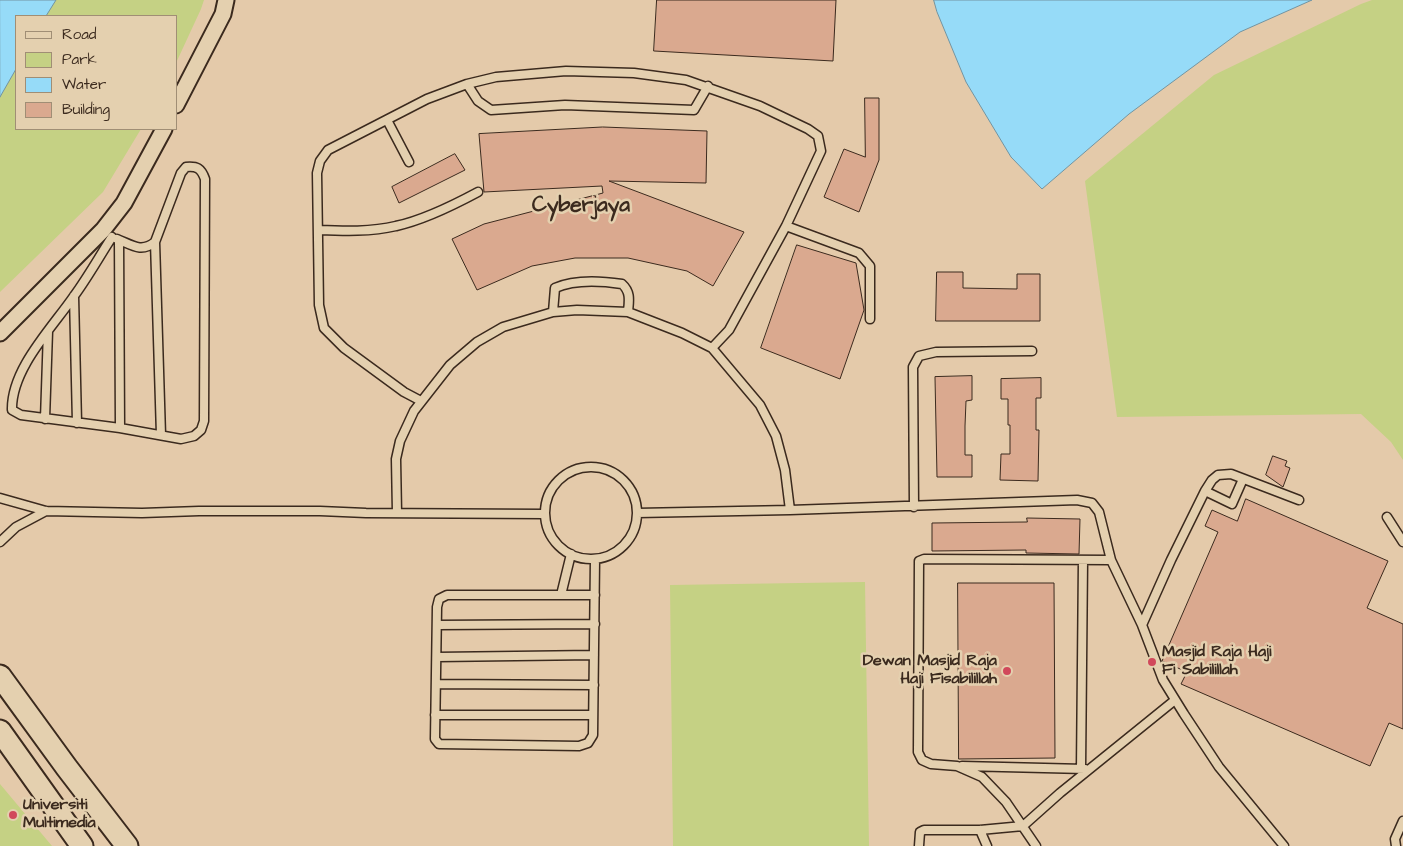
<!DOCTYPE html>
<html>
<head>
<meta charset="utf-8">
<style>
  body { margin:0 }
  #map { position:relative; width:1403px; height:846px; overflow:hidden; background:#e4caaa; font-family:"Architects Daughter",sans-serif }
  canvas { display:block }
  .legend { position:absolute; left:15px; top:15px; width:162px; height:115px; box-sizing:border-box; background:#e4d0af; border:1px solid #a08e75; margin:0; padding:6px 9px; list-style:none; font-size:15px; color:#3b2a1e }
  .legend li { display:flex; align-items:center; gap:10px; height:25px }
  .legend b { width:25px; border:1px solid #a08e75 }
</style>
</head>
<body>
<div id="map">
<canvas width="1403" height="846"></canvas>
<ul class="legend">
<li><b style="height:6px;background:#e4d0af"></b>Road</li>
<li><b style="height:14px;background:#c5d184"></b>Park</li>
<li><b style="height:14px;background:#96dbf8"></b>Water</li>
<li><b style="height:14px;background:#daa98f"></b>Building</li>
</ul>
</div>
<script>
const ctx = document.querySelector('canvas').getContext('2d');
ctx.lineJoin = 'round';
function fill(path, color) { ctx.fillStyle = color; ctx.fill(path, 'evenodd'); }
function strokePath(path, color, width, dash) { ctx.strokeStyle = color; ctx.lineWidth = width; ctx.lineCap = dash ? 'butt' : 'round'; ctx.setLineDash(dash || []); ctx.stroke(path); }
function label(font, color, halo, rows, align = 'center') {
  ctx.font = font + ' "Architects Daughter",sans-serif'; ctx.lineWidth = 5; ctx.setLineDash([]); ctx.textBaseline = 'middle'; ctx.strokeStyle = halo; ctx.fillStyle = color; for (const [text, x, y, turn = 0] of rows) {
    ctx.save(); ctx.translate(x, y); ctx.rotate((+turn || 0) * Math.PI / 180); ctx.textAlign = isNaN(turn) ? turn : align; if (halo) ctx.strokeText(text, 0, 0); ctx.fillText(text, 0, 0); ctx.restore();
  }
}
const green = new Path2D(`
  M0 0H204L201 9 176 63V16H16V129H141L103 192 0 292Z
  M1372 0H1403V460L1391 442 1361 414 1117 417 1085 181 1214 75 1361 4Z
  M865 582 869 846H673L670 585Z
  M0 784 52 846H0Z`);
const water = new Path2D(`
  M0 0H56L46 16H16V69L0 97Z
  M934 0H1312L1240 32 1129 114 1042 189 1011 157 966 82 937 12Z`);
const building = new Path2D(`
  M657 0H836L833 61 654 51Z
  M865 98H879V160L859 212 824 197 844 149 865 157Z
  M603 127 707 131 706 183 609 181 744 232 713 286 687 271 628 258H575L532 266 477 290 452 239 484 224 603 193 602 186 484 192 479 134Z
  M455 154 465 170 399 203 392 187Z
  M797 245 856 263 864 310 840 379 761 348Z
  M937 272H963V288L1017 289V274H1040V321H936Z
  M972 376V400L966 401 965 426V455H972V477H937L935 377Z
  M1041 378V398H1036V430H1039L1038 481 1000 480 1001 454H1010V425H1008V399H1001V379Z
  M1273 456 1287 461 1285 466 1290 468 1283 487 1266 475Z
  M1246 499 1388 561 1367 608 1403 624V729L1389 723 1370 766 1181 684 1187 672 1162 661 1218 532 1205 526 1212 510 1237 521Z
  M1027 518 1080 519 1079 554 1026 553V550L932 551V523L1027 522Z
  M958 583H1054L1055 758 959 759Z`);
const service = new Path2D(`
  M467 84 478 101 491 110 565 105 694 110 708 86
  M387 120 409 162
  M786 226 859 253 870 266V319
  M318 230C344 231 371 232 396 226 424 220 452 206 478 192
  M112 237C99 257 88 277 74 296 52 328 11 369 12 410L21 415 120 428 181 439 194 436 201 430 204 421 205 179C201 168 197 166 186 167L181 173 155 242 161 435
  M117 239C132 245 141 253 155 242
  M119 240 120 428
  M74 296 77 423
  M553 312 555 288C575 279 602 281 622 284 631 292 629 301 628 312
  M421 401 404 392 344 348 324 328 319 305 317 173 320 161 328 150 427 99 467 84 496 77 566 71 634 73 686 80 760 106 808 129 818 136 821 151 786 226 729 330 712 348
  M45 419 48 331
  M545 513a46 46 0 1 1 92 0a46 46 0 1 1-92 0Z
  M1205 491 1232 504 1243 479
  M0 498 46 511 142 513 199 511H320L366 513 545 514
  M914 507 913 367 919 356 936 352 1032 351
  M790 510 1077 500 1092 503 1099 512 1111 560 1142 625
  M397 513 396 459 400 441 414 411 450 365 477 342 503 327 553 312 577 310 628 312 682 333 712 348 760 405 776 436 785 470 790 510 637 513
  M1387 517 1403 542
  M0 542 16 527 46 511
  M595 559 593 735 588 743 579 746 439 744 435 739 437 607 439 599 447 595H595
  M561 595 571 554
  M437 625 595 624
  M437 657 594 655
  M436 684 594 685
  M435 715H593
  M962 766 1085 769
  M1081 769 1083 560
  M980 830 987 846
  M919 846 920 832 924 830H980L1023 826 1060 793 1175 700
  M1036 846 1006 802 982 777 957 766 931 764 922 760 918 752 919 561 924 559 1111 560
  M1284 846 1219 767 1184 714 1163 680 1142 625 1171 560 1205 491 1212 480 1218 475 1231 474 1299 500
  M1396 846 1395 839 1403 821`);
const minor = new Path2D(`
  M176 105 223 14 226 0
  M0 333 103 230 124 203 164 129`);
const secondary = new Path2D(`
  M0 676 67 768 127 846
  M0 731 82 846`);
const markers = [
  [1152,662,5,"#d1495b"],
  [1007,671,5,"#d1495b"],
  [13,815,5,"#d1495b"]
];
const poiNames = [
  ["Masjid Raja Haji",1162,653],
  ["Fi Sabilillah",1162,671],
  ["Dewan Masjid Raja",997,662,"right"],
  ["Haji Fisabilillah",997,680,"right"],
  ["Universiti",23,806],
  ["Multimedia",23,824]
];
const districtNames = [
  ["Cyberjaya",581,207]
];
fill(green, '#c5d184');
fill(water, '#96dbf8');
strokePath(water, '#7294a1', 1);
fill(building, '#daa98f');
strokePath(building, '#3b2a1e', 1);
strokePath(service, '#3b2a1e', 11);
strokePath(minor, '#3b2a1e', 19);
strokePath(secondary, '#3b2a1e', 25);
strokePath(service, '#e4d0af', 8);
strokePath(minor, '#e4d0af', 15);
strokePath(secondary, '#e4d0af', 21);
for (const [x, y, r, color] of markers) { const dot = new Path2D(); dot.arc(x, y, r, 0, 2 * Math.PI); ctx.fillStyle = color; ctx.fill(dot); strokePath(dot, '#e4d0af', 2); }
label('bold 16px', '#3b2a1e', '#e4d0af', poiNames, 'left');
label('bold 21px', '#3b2a1e', '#e4d0af', districtNames);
</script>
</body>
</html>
